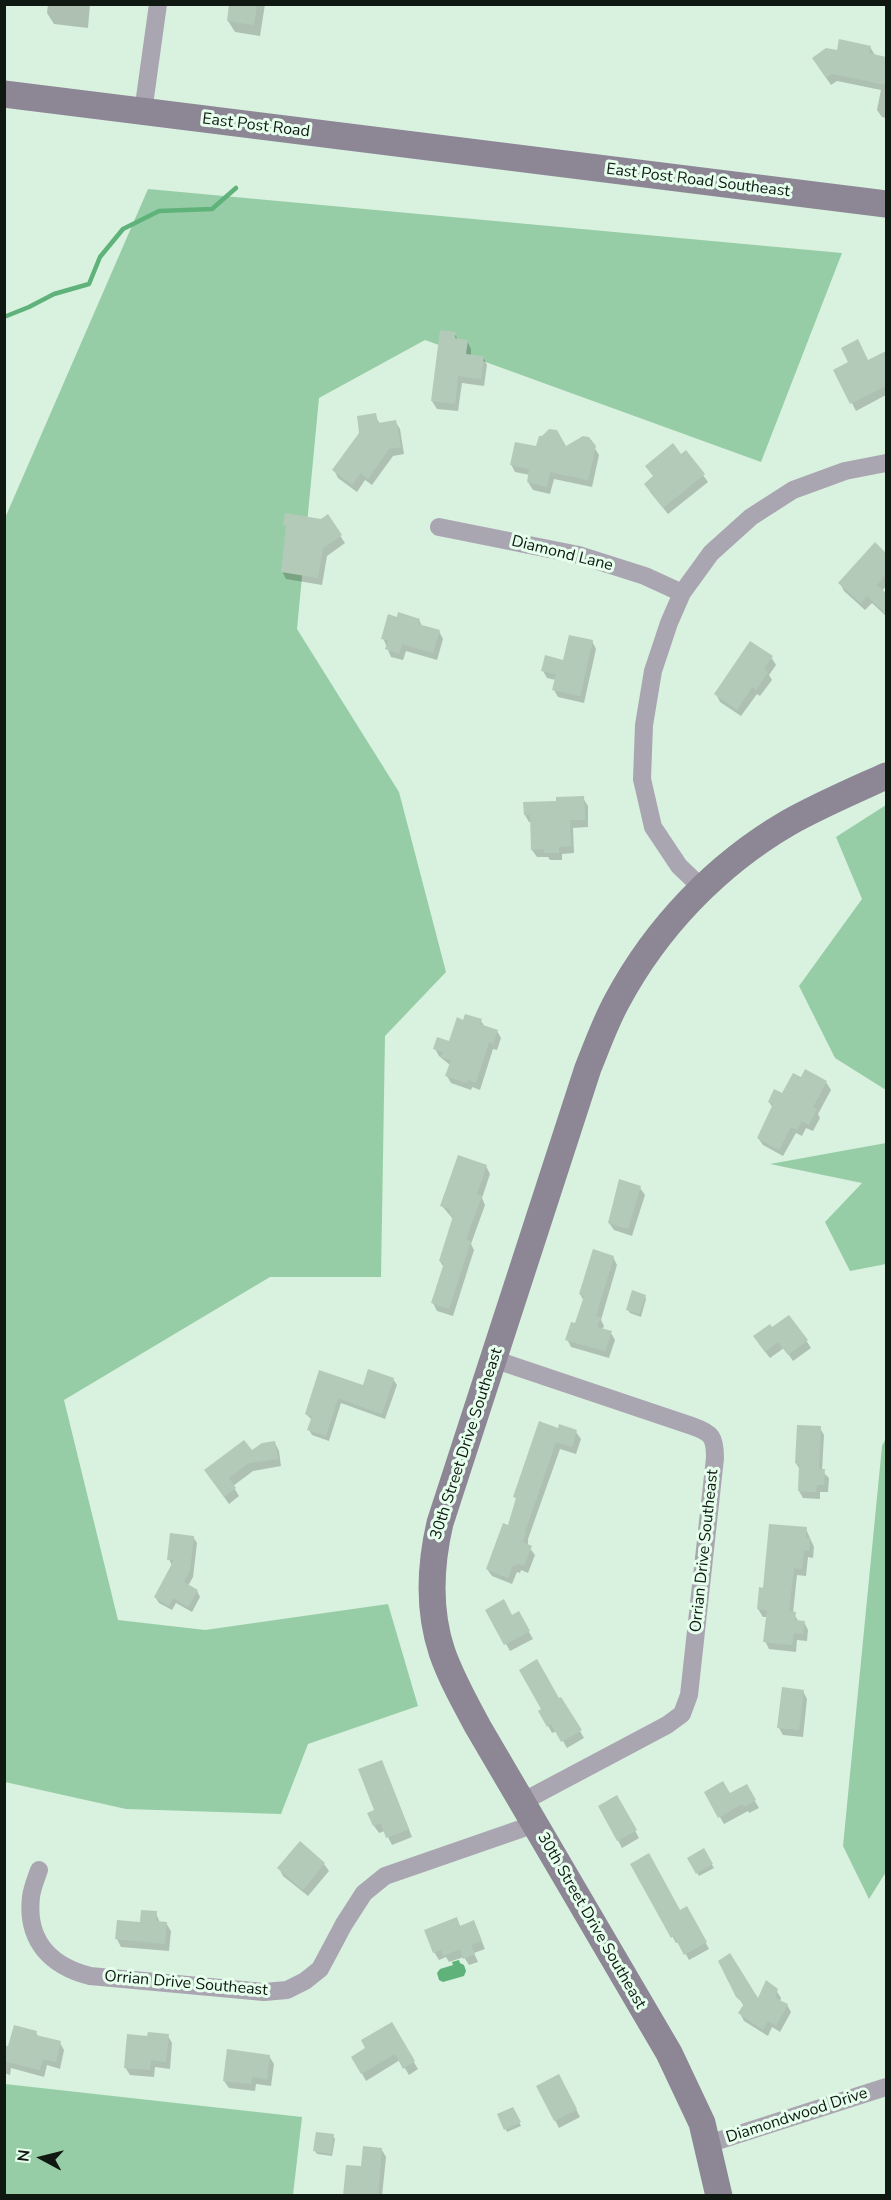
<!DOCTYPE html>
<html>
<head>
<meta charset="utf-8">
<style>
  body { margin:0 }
  #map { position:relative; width:891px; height:2200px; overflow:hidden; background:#d9f1df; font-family:"Nunito Sans",sans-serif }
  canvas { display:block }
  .frame { position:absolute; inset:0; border:6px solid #101812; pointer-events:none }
  .north { position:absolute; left:12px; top:2128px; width:60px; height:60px; -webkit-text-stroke:4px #e6feec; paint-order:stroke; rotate:277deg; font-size:16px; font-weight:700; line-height:24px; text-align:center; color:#101812 }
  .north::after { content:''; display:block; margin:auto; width:21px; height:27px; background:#101812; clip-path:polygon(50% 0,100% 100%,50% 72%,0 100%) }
</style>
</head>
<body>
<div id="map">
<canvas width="891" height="2200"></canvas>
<div class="frame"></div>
<div class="north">N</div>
</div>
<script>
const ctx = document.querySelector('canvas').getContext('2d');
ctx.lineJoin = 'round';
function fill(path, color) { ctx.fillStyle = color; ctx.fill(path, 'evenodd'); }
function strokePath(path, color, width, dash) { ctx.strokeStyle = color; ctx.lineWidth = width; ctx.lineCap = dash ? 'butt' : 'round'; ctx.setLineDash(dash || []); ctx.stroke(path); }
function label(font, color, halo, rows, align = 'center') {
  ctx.font = font + ' "Nunito Sans",sans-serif'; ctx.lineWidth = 6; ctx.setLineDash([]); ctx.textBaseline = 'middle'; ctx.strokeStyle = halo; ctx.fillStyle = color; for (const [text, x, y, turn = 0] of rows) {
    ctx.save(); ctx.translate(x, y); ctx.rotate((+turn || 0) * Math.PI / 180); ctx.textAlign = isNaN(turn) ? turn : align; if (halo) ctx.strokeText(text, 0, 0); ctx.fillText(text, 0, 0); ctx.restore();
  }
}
const green = new Path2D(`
  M148 189 842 253 761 462 425 340 319 398 297 629 399 792 446 972 385 1036 381 1277H270L64 1400 118 1620 205 1630 388 1604 418 1706 308 1744 281 1814 126 1809 5 1782V518Z
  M886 805V1090L835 1058 799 986 862 899 836 837Z
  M886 1143V1264L850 1271 825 1222 862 1183 770 1164Z
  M886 1438V1872L869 1899 843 1846 882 1446Z
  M5 2084 302 2117 293 2195H5Z`);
const water = new Path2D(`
  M459 1960 460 1963 464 1965 466 1971 464 1976 443 1982 439 1980 437 1973 440 1969 453 1965 452 1962Z`);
const shadow = new Path2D(`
  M48 4H90L88 28 54 24 47 13Z
  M231 4H265L260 36 235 32 228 21Z
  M870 47 875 55 886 58V118L882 117 877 110 881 90 837 81 831 85 818 66 838 52Z
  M455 334 458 340 467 341 471 349V356L483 357 487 365 484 386 462 383 458 411 437 409 432 401Z
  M886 352V395L856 411 835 370 850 363 868 362Z
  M375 415 380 424 395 421 400 429 404 454 393 456 372 485 365 480 357 492 338 478 334 470Z
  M594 447 599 455 592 487 554 479 550 494 533 490 528 482 530 475 515 472 511 464 537 448Z
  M681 456 703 475 708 482 668 514 650 492Z
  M327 516 345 543 327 556 322 585 286 579 282 571 287 529 285 525 322 520Z
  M875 544 886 555V586L882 591 886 595V616L872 603 865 610 844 591 840 583Z
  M398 619 419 620 422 626 439 631 443 639 437 660 406 651 403 660 391 657 383 638Z
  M592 641 596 649 584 703 558 697 554 690 556 680 547 678 543 671 564 661Z
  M771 657 776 665 769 675 772 680 760 696 757 694 741 716 720 702 716 694Z
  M583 798 588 806V827L573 828 574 853 562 854V860H550L548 857H537L532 850V822H529L525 815 557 802Z
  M481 1021 485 1027 497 1031 501 1038 497 1050 493 1049 480 1090 472 1087 471 1090 451 1083 447 1076 450 1065 439 1056 435 1049 450 1043 464 1022Z
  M806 1071 826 1082 831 1090 818 1114 820 1118 813 1131 806 1128 802 1136 796 1133 783 1156 763 1145 758 1138 773 1108 769 1102 783 1095 802 1079Z
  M486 1166 490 1174 482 1198 485 1205 471 1244 474 1250 453 1316 437 1311 433 1303 444 1268 440 1261 453 1219 442 1206Z
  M640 1188 645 1195 632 1236 614 1230 609 1223Z
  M613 1257 617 1265 601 1320 604 1326 602 1330 611 1333 615 1340 609 1358 571 1347 567 1339 576 1325 584 1301 580 1294Z
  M645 1296 646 1299 641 1317 630 1313 628 1310Z
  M772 1329 806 1340 811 1348 793 1361 784 1348 770 1358 759 1344Z
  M320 1372 363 1387 393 1379 397 1385 385 1419 341 1403 329 1441 312 1435 309 1430 312 1420 306 1414Z
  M820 1428 824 1435 822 1471 829 1478 828 1492H820V1499L803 1498 799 1491 800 1470 796 1463Z
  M559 1429 576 1432 581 1439 576 1454 560 1449 528 1539V1546L535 1555 528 1573 521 1570 520 1573 517 1572 512 1584 492 1576 487 1569 509 1527 517 1501 515 1497Z
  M275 1443 279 1451 281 1466 253 1471 233 1486 239 1496 229 1504 210 1477 252 1453Z
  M806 1529 814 1547 813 1558 808 1557 806 1576 797 1575 793 1613 799 1622H804L808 1630 807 1641 797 1640 796 1652 769 1649 765 1641 768 1617H763L758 1609 764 1589Z
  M193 1537 197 1543 193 1577 188 1586 197 1591 200 1597 192 1612 176 1603 172 1610 159 1603 155 1597 172 1566 169 1559Z
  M487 1610 512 1617 518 1613 533 1639 510 1651Z
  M803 1691 807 1699 803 1737 783 1735 779 1728Z
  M561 1699 584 1738 567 1748 557 1731 552 1733 540 1711Z
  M382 1761 412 1837 392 1845 385 1831 379 1833 374 1826Z
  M746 1786 759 1808 749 1813 748 1811 724 1824 706 1793 729 1795Z
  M617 1797 639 1838 622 1848 600 1806Z
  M703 1850 714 1868 699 1876 689 1858Z
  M324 1864 329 1871 308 1896 283 1876 279 1868Z
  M632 1864 679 1912 687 1908 709 1949 689 1960 679 1942 676 1943Z
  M156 1913 160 1923H166L171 1931 169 1951 121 1947 117 1939Z
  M456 1919 461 1927 477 1930 485 1949 474 1953 478 1962 469 1965 464 1957 449 1962 446 1957 439 1960 434 1952 426 1931Z
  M776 1990 781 1998 780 2002 787 2005 791 2012 780 2032 772 2027 768 2036 744 2021 740 2013 744 2006 738 1997 758 2002Z
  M391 2024 418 2069 409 2075 400 2060 366 2081 353 2057 367 2048Z
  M36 2033 39 2037 60 2043 64 2050 60 2069 47 2065 44 2077 11 2068 10 2075 4 2073V2046L10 2048Z
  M168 2036 172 2043 170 2069 155 2067 154 2077 130 2075 125 2067 149 2038Z
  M269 2056 274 2064 271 2086 256 2084 255 2091 229 2088 224 2081Z
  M563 2083 580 2117 559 2128 555 2120Z
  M513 2109 521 2126 507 2132 499 2115Z
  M333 2136 335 2139 332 2156 317 2154 315 2151Z
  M382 2150 386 2157 382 2196H344L362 2168Z`);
const stream = new Path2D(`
  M4 317 29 307 54 294 89 284 100 257 123 229 159 211 212 209 236 188`);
const building = new Path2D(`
  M229 4H257L254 25 227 21Z
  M839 39 871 46 869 53 886 57V85L832 74 826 78 812 58 826 48 837 50Z
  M440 330 456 332 455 338 468 340 466 354 484 356 481 379 458 376 455 404 431 401Z
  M858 339 868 360 886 351V386L850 404 833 370 848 362 841 348Z
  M376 413 378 423 396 420 401 447 389 449 368 479 361 473 352 485 332 470 359 433 357 416Z
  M549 429 557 430 566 446 583 436 589 437 596 446 588 480 550 472 547 487 527 482 529 469 510 465 515 442 536 446 539 436H542Z
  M673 443 681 454 686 450 705 474 663 508 644 484 653 476 645 466Z
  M285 513 321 519 328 514 342 535 323 548 318 578 281 572 286 526 283 525Z
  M875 542 886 553V574L877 585 886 593V614L867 596 861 603 838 583Z
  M398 612 420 619 418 624 440 630 433 653 402 644 399 654 385 649 388 640 381 639 388 614 397 617Z
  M569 635 593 640 580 696 552 690 556 674 541 671 545 655 563 660Z
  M750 641 773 656 764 669 768 672 756 690 752 687 737 710 714 694Z
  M584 796 585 820H570L571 846 559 847V853H544V849L531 850 530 815H524L523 802 556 801V797Z
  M465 1014 482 1019 480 1024 498 1030 493 1044 489 1042 476 1083 468 1080 467 1083 445 1076 451 1060 441 1057 443 1052 433 1049 437 1037 449 1041 457 1017 463 1020Z
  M805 1069 827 1081 813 1107 817 1109 809 1125 802 1121 797 1130 791 1127 779 1150 757 1138 773 1104 768 1102 774 1089 782 1093 793 1073 801 1077Z
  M458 1155 487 1165 477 1194 482 1196 466 1239 471 1241 449 1309 431 1303 444 1263 439 1261 453 1216 449 1215 451 1210 440 1206Z
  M619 1179 641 1186 628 1229 608 1223Z
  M593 1249 614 1256 596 1316 601 1317 597 1327 612 1331 605 1351 565 1340 571 1322 575 1323 584 1296 579 1294Z
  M632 1290 646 1295 639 1314 626 1310Z
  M789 1315 808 1340 788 1355 778 1342 765 1352 753 1336 770 1324 772 1327Z
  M368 1369 394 1378 382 1414 338 1398 326 1436 307 1430 312 1416 305 1414 319 1370 363 1385Z
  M539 1421 558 1428 559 1424 577 1430 572 1447 556 1442 525 1532H526L523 1542 532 1546 524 1566 517 1563 516 1566 513 1565 508 1578 486 1569 503 1523 508 1525 516 1498 513 1497Z
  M797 1425 821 1426 819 1469H825L824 1485H817L816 1492 798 1491 799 1464 795 1463Z
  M244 1440 252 1450 262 1443 275 1441 278 1459 249 1463 229 1478 236 1488 224 1497 204 1470Z
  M769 1524 807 1527 806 1538H810L809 1551 804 1550 802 1569 794 1568 789 1611 796 1612 795 1620 805 1621 803 1634 794 1633 792 1645 763 1642 767 1610 757 1609 759 1587 763 1588Z
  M170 1533 194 1536 190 1570 184 1582 198 1590 188 1607 173 1598 169 1606 154 1597 174 1560H167Z
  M504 1599 512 1615 519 1611 530 1631 504 1645 485 1610Z
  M537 1659 559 1698 561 1697 582 1730 561 1742 551 1724 547 1727 538 1711 541 1709 519 1670Z
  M782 1687 804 1690 799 1730 777 1728Z
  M382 1760 409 1829 386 1838 381 1823 373 1826 367 1813 374 1810 358 1769Z
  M723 1781 730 1793 747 1784 756 1800 744 1807 742 1804 718 1818 704 1792Z
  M617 1795 637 1830 617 1841 598 1806Z
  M300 1841 325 1863 303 1890 277 1868Z
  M704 1848 713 1864 696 1874 687 1858Z
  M649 1853 680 1910 687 1906 707 1942 684 1955 674 1936 671 1938 630 1864Z
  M141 1910 157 1911 156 1921 167 1922 165 1944 115 1939 117 1920 140 1922Z
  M457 1917 460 1926 474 1920 482 1941 471 1945 475 1954 463 1959 460 1949 443 1956 441 1950 433 1953 424 1930Z
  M730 1953 758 1998 766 1980 778 1989 775 1998 788 2004 776 2026 768 2021 763 2030 738 2013 744 2004 736 1997 718 1961Z
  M392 2022 415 2061 403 2069 395 2054 361 2074 351 2057 365 2048 361 2040Z
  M14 2025 37 2031 36 2035 61 2041 56 2062 43 2059 40 2070 4 2061V2045L8 2046Z
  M148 2032 169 2034 166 2062 151 2060 150 2070 124 2068 127 2034 147 2036Z
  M227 2049 270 2055 267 2079 252 2077 251 2084 223 2081Z
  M559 2074 577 2109 554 2121 536 2086Z
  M513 2107 521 2122 504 2130 497 2114Z
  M316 2132 334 2134 331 2154 313 2151Z
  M363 2146 382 2148 378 2196H343L346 2165 361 2166Z`);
const street = new Path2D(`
  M143 112 158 4
  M439 527 579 555 645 576 682 593
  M702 888 679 866 653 827 642 779 644 725 653 671 669 623 682 593 711 553 751 517 793 490 845 471 886 463
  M493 1359 692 1426C712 1433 715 1437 715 1458L689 1695 682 1714 667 1725 522 1802
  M39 1870C36 1879 32 1888 31 1897 26 1941 51 1966 90 1976L264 1992 287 1990 305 1981 320 1969 344 1924 364 1893 385 1876 535 1824
  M708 2144 886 2087`);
const secondary = new Path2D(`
  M4 94 886 204
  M719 2196 702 2123 669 2053 478 1727C465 1703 451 1678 442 1652 428 1610 430 1566 440 1523L588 1068C597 1046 605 1023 617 1001 656 928 716 865 788 823 820 805 853 791 886 776`);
const streetNames = [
  ["East Post Road",256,126,7],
  ["East Post Road Southeast",698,181,7],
  ["Diamond Lane",562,554,14],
  ["30th Street Drive Southeast",467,1444,-72],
  ["Orrian Drive Southeast",705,1551,-84],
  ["30th Street Drive Southeast",591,1921,60],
  ["Orrian Drive Southeast",186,1984,5],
  ["Diamondwood Drive",797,2116,-18]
];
fill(green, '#97cda6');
fill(water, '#5fb37a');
fill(shadow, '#0003');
strokePath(stream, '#5fb37a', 4.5);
fill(building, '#b3cab9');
strokePath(street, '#aaa6b1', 18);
strokePath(secondary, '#8c8695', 27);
label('16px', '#101812', '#e6feec', streetNames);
</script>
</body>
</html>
